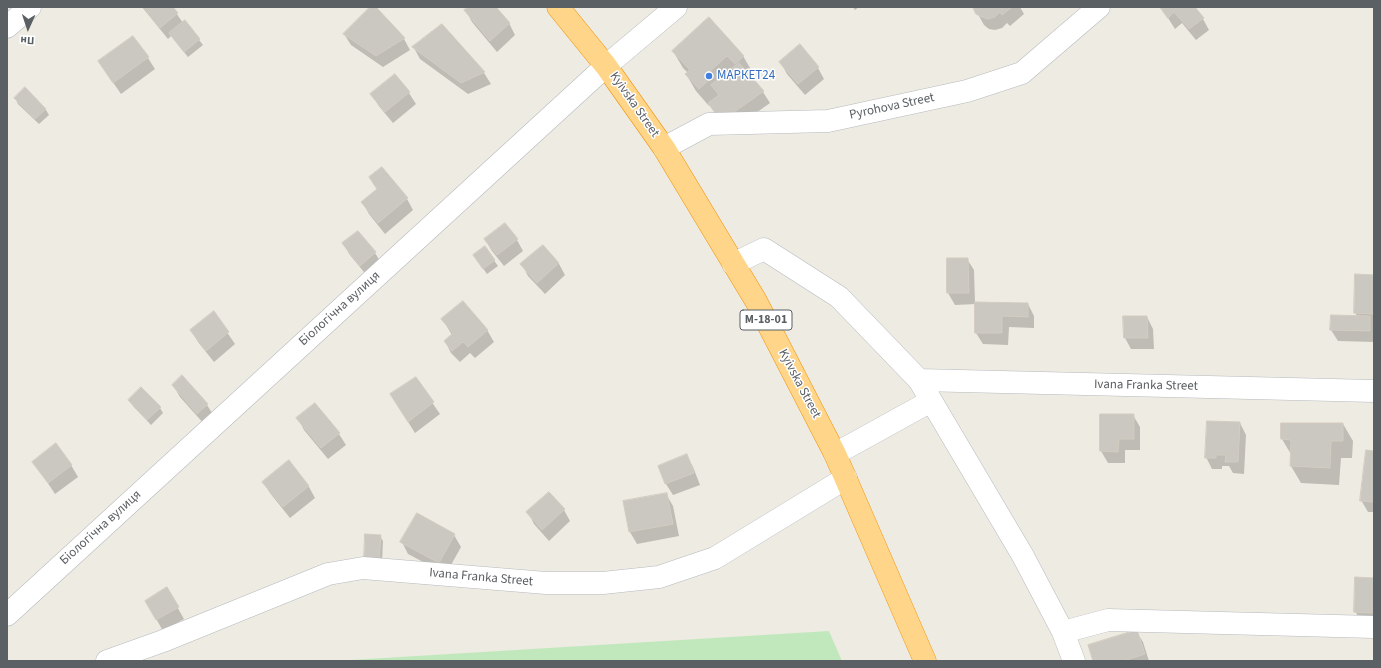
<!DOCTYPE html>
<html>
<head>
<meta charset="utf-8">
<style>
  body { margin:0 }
  #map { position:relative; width:1381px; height:668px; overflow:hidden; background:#eeebe2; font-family:"Source Sans 3",sans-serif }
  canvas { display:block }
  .frame { position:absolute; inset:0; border:8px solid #5b6064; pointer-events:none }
  .north { position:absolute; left:8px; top:8px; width:40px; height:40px; -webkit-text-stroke:3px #fff; paint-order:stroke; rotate:183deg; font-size:11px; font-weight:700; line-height:16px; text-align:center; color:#5b6064 }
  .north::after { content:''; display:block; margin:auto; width:14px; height:18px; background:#5b6064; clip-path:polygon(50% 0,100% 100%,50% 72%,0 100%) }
</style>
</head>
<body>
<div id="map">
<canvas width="1381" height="668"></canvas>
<div class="frame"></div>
<div class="north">Пн</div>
</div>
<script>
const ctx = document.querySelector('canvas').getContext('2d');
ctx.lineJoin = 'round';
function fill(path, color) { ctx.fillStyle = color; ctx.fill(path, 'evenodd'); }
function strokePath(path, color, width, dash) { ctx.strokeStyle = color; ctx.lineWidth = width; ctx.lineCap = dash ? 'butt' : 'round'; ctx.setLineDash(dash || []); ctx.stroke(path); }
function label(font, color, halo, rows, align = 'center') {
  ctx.font = font + ' "Source Sans 3",sans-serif'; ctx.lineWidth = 3; ctx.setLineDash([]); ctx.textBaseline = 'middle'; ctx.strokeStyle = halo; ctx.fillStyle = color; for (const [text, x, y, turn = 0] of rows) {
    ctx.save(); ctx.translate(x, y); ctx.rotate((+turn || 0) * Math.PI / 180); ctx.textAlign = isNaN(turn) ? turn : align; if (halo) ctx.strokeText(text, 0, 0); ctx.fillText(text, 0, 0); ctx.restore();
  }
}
const green = new Path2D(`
  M829 631 842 661H334Z`);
const shadow = new Path2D(`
  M142 7H172L183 23 185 22 203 45 188 57 171 36 168 39Z
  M372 7H375L404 39 410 50 383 67 351 45 344 34Z
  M470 7H495L509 23 515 35 497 52 472 22 466 11Z
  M853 7H859L855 10Z
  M974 7H1020L1024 14 1010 26 1007 23 1002 28 995 30 989 29 984 25Z
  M1161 7H1194L1203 19 1209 30 1196 40 1182 23 1175 29Z
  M442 26 484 73 491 84 468 94 420 59 414 48Z
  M673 51 743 56 753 73 750 77 763 92 770 103 729 132 716 115 710 105 709 106 696 91 686 74 688 73 683 68Z
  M148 58 155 69 121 94 99 62Z
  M781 63 818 68 824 79 805 95 787 74Z
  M395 75 409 93 416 104 393 123 378 105 372 94Z
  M25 89 46 110 49 115 39 124 18 104 15 98Z
  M370 178 407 199 413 210 385 234 369 214 363 203 378 190Z
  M358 232 375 253 382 264 368 277 350 255 343 244Z
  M485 240H517L523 251 504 266 492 251Z
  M543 246 559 264 565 275 545 294 528 276 522 264Z
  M485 248 498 266 487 274 477 260Z
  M948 259H967L974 270 975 303 1028 304 1034 316V328L1009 327 1008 345 983 344 976 333V304L955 305 948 293Z
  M1374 276V342L1338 341 1331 330 1358 317 1355 313Z
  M214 313 235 344 214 362 198 342 191 330Z
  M1147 317 1153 329 1154 349H1131L1125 338Z
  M443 320 487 330 494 342 475 358 470 353 460 362 451 353 445 341 452 335Z
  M182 376 207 405 214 416 205 425 180 397 173 385Z
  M415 378 440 414 415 433 398 406Z
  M129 400 160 408 163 413 151 425 133 406Z
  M1101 415H1133L1140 427V450H1125V463H1108L1101 451Z
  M298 418 339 434 346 445 328 459 304 430Z
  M1240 423 1246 435 1244 474 1233 473 1229 466H1222V469H1212L1206 457Z
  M1343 424 1353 441 1352 458H1341L1339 485 1301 483 1291 466 1292 456 1282 439Z
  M1374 452V512H1368L1361 500Z
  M687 455 693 467 700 485 673 495 666 484 659 466Z
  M34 462 71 465 78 477 55 494Z
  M289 462 309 487 315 498 290 518 270 493 263 482Z
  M666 494 673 506 679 536 637 544 630 532 625 502Z
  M564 510 570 521 549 541 534 524 528 512Z
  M417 514 454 535 461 547 446 574 408 554 402 542Z
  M380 536 383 541 382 565H368Z
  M1374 579V624L1362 623 1355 611Z
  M167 589 184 619 163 631 146 601Z
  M1136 631 1143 642 1149 661H1094Z`);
const building = new Path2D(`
  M144 7H173L178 13 160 28Z
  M370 7H376L405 38 376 56 343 34Z
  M469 7H496L510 23 490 41 464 10Z
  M973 7H1012L1002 15 1000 12 995 17 988 19 982 17 976 14Z
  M1160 7H1195L1204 18 1189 29 1174 12 1168 18Z
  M709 17 744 56 735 64 727 56 709 72 712 77 699 89 685 74 690 70 672 51Z
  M185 20 200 39 184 52 169 33Z
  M442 24 485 72 461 83 412 47Z
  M133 36 149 57 113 83 98 61Z
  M800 44 819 67 798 84 779 62Z
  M739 63 764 91 721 121 708 103 719 95 711 85Z
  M395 74 410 92 385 112 370 94Z
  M25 87 46 109 35 119 14 98Z
  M382 167 408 198 378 223 361 202 377 189 369 177Z
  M505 223 518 239 497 255 484 239Z
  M358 231 376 252 360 266 342 243Z
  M543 245 559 263 537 283 520 264Z
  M485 246 495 260 483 269 473 255Z
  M947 258H968L969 293H947Z
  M1355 274 1374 275V314L1354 313Z
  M463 301 488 330 468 347 463 342 452 351 444 341 453 333 441 319Z
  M975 302 1028 303V317L1002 316V333H975Z
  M214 311 229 332 206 351 190 330Z
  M1331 315 1370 316V331L1330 330Z
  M1123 316H1147L1148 338H1124Z
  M182 375 208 404 197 414 172 385Z
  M416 377 434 402 408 422 390 394Z
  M141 387 161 407 147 420 128 400Z
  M315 403 340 433 321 448 296 418Z
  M1100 414H1134V439H1119L1118 452 1100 451Z
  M1207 421 1240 422 1238 462H1225L1226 455H1216V458H1205Z
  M1281 423H1343V441H1331L1330 468 1290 466 1291 440 1281 439Z
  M56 443 72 465 48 483 32 462Z
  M1366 450 1374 451V502L1360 501Z
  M687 454 694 473 665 484 658 466Z
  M289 460 309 486 283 507 262 482Z
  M549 492 565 509 542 530 526 512Z
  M667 493 673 524 629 532 623 501Z
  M417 513 455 534 439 563 400 542Z
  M365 534 381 535 379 560 364 559Z
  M1355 577 1374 578V613L1354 612Z
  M167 587 179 607 156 620 145 601Z
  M1137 630 1145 654 1123 661H1093L1088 645Z`);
const minor = new Path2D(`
  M7 27 30 7
  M664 148 709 124 828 121 967 91 1022 73 1099 7
  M733 264 764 249 839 297 919 380 1023 556 1063 632 1074 661
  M919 380 1374 391
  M835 454 931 401
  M7 615 606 66 676 7
  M1063 632 1108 620 1374 627
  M107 661 163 641 328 574 363 568 546 583H603L659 577 715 558 846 478`);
const highway = new Path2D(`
  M558 7 606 66 664 148 756 301 835 454 925 661`);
const markers = [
  [709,76,4,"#3f7fe0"]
];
const shields = [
  [766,320,52]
];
const shieldNames = [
  ["М-18-01",766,320]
];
const shopNames = [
  ["МАРКЕТ24",717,76]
];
const streetNames = [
  ["Kyivska Street",634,105,55],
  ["Pyrohova Street",892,107,-12],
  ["Біологічна вулиця",340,309,-42],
  ["Kyivska Street",799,384,62],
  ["Ivana Franka Street",1146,386,1],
  ["Біологічна вулиця",101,528,-42],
  ["Ivana Franka Street",481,578,5]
];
fill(green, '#c1e8bd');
fill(shadow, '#0003');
fill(building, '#cbc7c1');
strokePath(building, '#d3ccc0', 1);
strokePath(minor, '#b5b9bd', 23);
strokePath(highway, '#f18f00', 23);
strokePath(minor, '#fff', 22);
strokePath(highway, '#ffd689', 22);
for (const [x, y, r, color] of markers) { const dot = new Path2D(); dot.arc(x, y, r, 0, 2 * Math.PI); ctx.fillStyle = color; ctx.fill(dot); strokePath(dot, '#fff', 1.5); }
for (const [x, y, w] of shields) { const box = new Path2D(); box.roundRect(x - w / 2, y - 10, w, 20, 3); ctx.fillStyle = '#fff'; ctx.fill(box); strokePath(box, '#5b6064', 1); }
label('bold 12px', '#5b6064', null, shieldNames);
label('13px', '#366cbe', '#fff', shopNames, 'left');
label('13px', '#5b6064', '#fff', streetNames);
</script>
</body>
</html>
